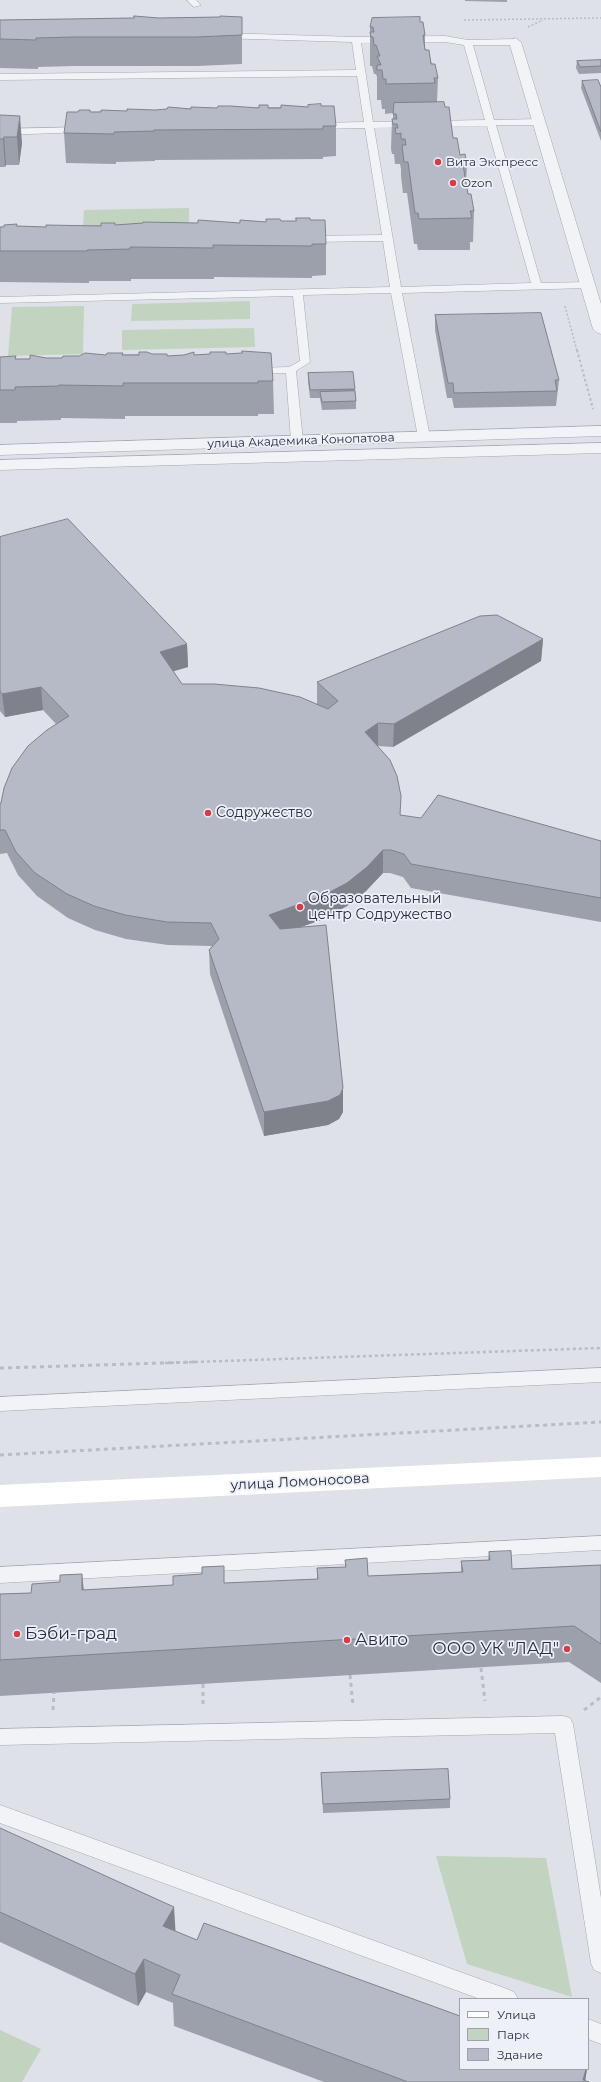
<!DOCTYPE html>
<html>
<head>
<meta charset="utf-8">
<style>
  body { margin:0 }
  #map { position:relative; width:601px; height:2082px; overflow:hidden; background:#dee1e8; font-family:Montserrat,sans-serif }
  canvas { display:block }
  .legend { position:absolute; left:459px; top:1998px; width:130px; height:72px; box-sizing:border-box; background:#edf0f6; border:1px solid #9da2ad; margin:0; padding:5px 7px; list-style:none; font-size:12px; color:#262e40 }
  .legend li { display:flex; align-items:center; gap:8px; height:20px }
  .legend b { width:20px; border:1px solid #9da2ad }
</style>
</head>
<body>
<div id="map">
<canvas width="601" height="2082"></canvas>
<ul class="legend">
<li><b style="height:5px;background:#fff"></b>Улица</li>
<li><b style="height:11px;background:#c2d3bf"></b>Парк</li>
<li><b style="height:11px;background:#b5bac6"></b>Здание</li>
</ul>
</div>
<script>
const ctx = document.querySelector('canvas').getContext('2d');
ctx.lineJoin = 'round';
function fill(path, color) { ctx.fillStyle = color; ctx.fill(path, 'evenodd'); }
function strokePath(path, color, width, dash) { ctx.strokeStyle = color; ctx.lineWidth = width; ctx.lineCap = dash ? 'butt' : 'round'; ctx.setLineDash(dash || []); ctx.stroke(path); }
function label(font, color, halo, rows, align = 'center') {
  ctx.font = font + ' Montserrat,sans-serif'; ctx.lineWidth = 3.5; ctx.setLineDash([]); ctx.textBaseline = 'middle'; ctx.strokeStyle = halo; ctx.fillStyle = color; for (const [text, x, y, turn = 0] of rows) {
    ctx.save(); ctx.translate(x, y); ctx.rotate((+turn || 0) * Math.PI / 180); ctx.textAlign = isNaN(turn) ? turn : align; if (halo) ctx.strokeText(text, 0, 0); ctx.fillText(text, 0, 0); ctx.restore();
  }
}
const green = new Path2D(`
  M189 208V226L83 228 84 210Z
  M250 301V319L131 321 132 304Z
  M84 306 83 354 8 356 12 307Z
  M254 328 255 347 122 350V330Z
  M436 1856 546 1858 572 1997 467 1964Z
  M0 2030 41 2049 22 2082H0Z`);
const pathFar3 = new Path2D(`
  M464 20 601 18
  M528 27 543 20
  M565 306 577 351`);
const pathFar2 = new Path2D(`
  M577 350 593 409`);
const pathFar1 = new Path2D(`
  M165 1363 601 1348`);
const path = new Path2D(`
  M0 1368 195 1362
  M0 1455 601 1422
  M481 1668 485 1701
  M350 1675 353 1705
  M203 1684V1708
  M53 1710 54 1693
  M584 1710 601 1697`);
const lane = new Path2D(`
  M187 0H196L201 5 194 7Z
  M221 33 356 37 445 36 468 40 515 39 519 42 515 45H473L494 120 539 119 544 122 539 125H496L541 283 588 282 593 285 588 288 402 293 430 437 428 439H420L418 437 391 293 303 295 310 362 296 371 303 441 297 444 291 441 286 373 253 374 248 371 253 368 289 367 300 361 293 296 0 303V297L390 287 383 241 307 242 302 239 307 236 382 235 365 128 316 129 311 126 316 123 364 122 357 76 0 80V74L356 70 352 42 218 38V34ZM445 42 464 45 485 120 373 122 361 43ZM487 126 531 283 401 287 374 128Z
  M84 127 87 128V132L0 135V129Z
  M601 1368V1382L0 1411V1397Z
  M601 1536V1550L0 1583V1567Z
  M563 1716 570 1718 573 1724 601 1898V1973L594 1970 591 1963 555 1733 0 1745V1729Z
  M0 1805 507 1989 514 1992 518 1999H480L0 1823Z
  M588 2019 601 2024V2044L588 2039Z`);
const street = new Path2D(`
  M515 38 521 42 601 304V334L596 332 593 329 509 42Z
  M601 426V436L0 455V445Z
  M601 443V453L0 470V460Z`);
const secondary = new Path2D(`
  M601 1457V1477L0 1507V1485Z`);
const wall = new Path2D(`
  M465 0H507V2L465 1Z
  M242 17V64L197 66H75L38 67V69L0 68V20Z
  M420 22 425 35V48L438 78 437 102 460 155 467 165 466 183 468 194 474 211 473 242H470V250H418L417 244H414L407 193H403L401 176V169L400 164H395L394 154H392L391 149 392 119H393V113L385 114V109H382L381 100H377V77L376 74H374L372 66H370V27Z
  M601 60V73L579 74 576 68 577 61Z
  M582 81 601 87V141L581 88Z
  M321 106 336 126V156L323 157V159L155 160V161L116 162V164L66 163 64 133 90 112 155 110 217 108 308 107Z
  M0 115 22 143 19 165H6L5 167H0Z
  M310 220 326 244V275L312 276V278L214 277V279H131V281H89V283L0 282V227L17 226 46 227 198 223H240L296 221Z
  M435 315 559 380 556 406 454 408 452 398H447L435 330Z
  M152 354 167 356 226 354 273 381 274 414H258V416H125V419L61 418V420L17 421V423H0V357L16 359 62 358 106 355Z
  M308 373 355 389 356 401V409L322 410 320 398H310L308 381Z
  M0 537 187 644 188 667 173 671 182 684 317 704V682L543 639 541 661 393 747 377 746 400 816 601 841V922L411 888 403 877 390 873H383L366 891 347 906 321 920 301 927 343 1088V1112L339 1119 328 1125 264 1136 210 974 209 950 212 946 168 945 126 939 95 930 68 918 37 896 18 875 7 853 0 854V803H1L56 724 43 710 5 717 0 711Z
  M489 1552 512 1569 601 1565V1683L569 1662 0 1696V1594L31 1593 60 1582 84 1590 317 1579V1568L345 1567V1560L368 1576 461 1572V1561L488 1560Z
  M321 1773 450 1799V1808L323 1813Z
  M0 1828 175 1931 460 2069H587L585 2081 589 2082H324L174 2026 173 2003 146 1992 138 2006 0 1942Z`);
const shadedWall = new Path2D(`
  M20 116 22 143 19 165 17 137Z
  M4 137 6 165 5 167 3 139Z
  M543 639 541 661 393 747 394 724Z
  M187 644 188 667 161 675 160 652Z
  M41 687 43 710 5 717 2 694Z
  M378 723V746L365 732Z
  M383 850V873L366 891 347 906 321 920 269 938V915Z
  M343 1088V1112L339 1119 328 1125 264 1136V1112Z
  M82 1574 86 1610 82 1590Z
  M174 1907 176 1939 163 1926Z
  M144 1959 146 1992 138 2006 135 1974Z
  M586 2069H587L585 2082 583 2080Z`);
const building = new Path2D(`
  M134 16 159 18 220 17V16L242 17V35L196 37H73L36 38V40L0 39V20L134 18Z
  M420 17V22H423L425 35H423L425 50H429L431 64H435L438 78H434L435 83 386 84V79H383L382 70H377V65H381L377 56H380L376 45H374L373 37H371L370 32H374L373 27H370L372 18Z
  M601 60V66L580 67 577 61Z
  M598 80 601 87V132L582 81Z
  M444 102 445 107H449L453 138H457L460 155 465 154 467 165H463L468 194H471L474 211H470L472 218 419 219 418 213H415L408 162H404L402 145H406L405 139H401V133L396 134 395 128H398L397 124H393L392 119H397L396 114H393L394 103Z
  M321 104V106H334L336 126H323V129L154 130V131L114 132V134L64 133 67 112H78L79 110H90V112H101V110L127 111V109L155 110 167 109 168 107 191 109V107L217 108 218 106H230L259 108V105H268V108H281V105L308 107V105Z
  M0 115 20 116 17 137H4L3 139H0Z
  M296 218H310V220H325L326 244H312V246L213 245V248L130 247V249L87 250V251H0V227H4V225L17 224 16 226 46 227V225L101 226V223H115V225L143 223V222L198 223V220L240 223V220L266 222V219H280L281 221H296Z
  M541 313 559 380H555L557 391 454 393 453 383H448L435 315Z
  M242 351 271 353 273 381H258V383H123V386L59 385V386L15 387V390H0V357L16 356 15 359H30V355L46 358H62L63 356H79L85 353 106 355 107 353H123L122 355H139V352H147L152 354H167V356L184 355 194 352V355L210 354V352H226V354L242 353Z
  M353 372 355 389 310 390 308 373Z
  M355 391 356 401 322 402 320 392Z
  M68 519 187 644 160 652 182 684H214L259 688 300 697 328 709 338 701 317 682 480 616 497 615 543 639 394 724 378 723 365 732 390 760 397 776 401 796 400 815 421 818 438 795 601 841V898L411 864 404 854 391 850H383L367 867 347 883 322 896 269 915 280 929 326 925 343 1088 340 1095 328 1101 264 1112 209 950 219 939 211 923 167 922 125 915 94 906 67 894 35 873 16 852 5 830H0V803H1L4 788 12 768 28 746 47 730 69 716 41 687 2 694 0 691V537Z
  M511 1551 512 1569 601 1565V1644L574 1626 0 1660V1594L31 1593 32 1584 60 1582V1575L82 1574V1590L173 1585V1576L202 1574V1567L224 1566V1583L318 1579 317 1568 346 1567 345 1560 367 1558 368 1576 463 1572 461 1561 490 1560 489 1552Z
  M448 1769 450 1799 323 1804 321 1773Z
  M0 1828 174 1907 163 1926 197 1940 204 1923 460 2016V2069H586L583 2080 589 2082H408L172 1994 180 1975 144 1959 135 1974 0 1912Z`);
const markers = [
  [438,162,4,"#d63b49"],
  [453,183,4,"#d63b49"],
  [208,813,4,"#d63b49"],
  [300,907,4,"#d63b49"],
  [17,1634,4,"#d63b49"],
  [347,1640,4,"#d63b49"],
  [567,1649,4,"#d63b49"]
];
const farPoinames = [
  ["Вита Экспресс",446,162],
  ["Ozon",461,183]
];
const farStreetnames = [
  ["улица Академика Конопатова",301,441,-2]
];
const poiNames = [
  ["Содружество",216,813],
  ["Образовательный",308,899],
  ["центр Содружество",308,915]
];
const streetNames = [
  ["улица Ломоносова",300,1482,-3]
];
const nearPoinames = [
  ["Бэби-град",25,1634],
  ["Авито",355,1640],
  ["ООО УК \"ЛАД\"",559,1649,"right"]
];
fill(green, '#c2d3bf');
strokePath(lane, '#a3a8b2', 1);
strokePath(street, '#a3a8b2', 1);
strokePath(pathFar3, '#b8bcc4', 1.5, [2, 2]);
strokePath(pathFar2, '#b8bcc4', 2, [2.5, 2.5]);
strokePath(pathFar1, '#b8bcc4', 2.5, [3, 3]);
strokePath(path, '#b8bcc4', 3, [4, 4]);
fill(lane, '#f1f3f7');
fill(street, '#f1f3f7');
fill(secondary, '#fff');
fill(wall, '#9ca0aa');
fill(shadedWall, '#7f828b');
fill(building, '#b5bac6');
strokePath(building, '#7f828b', 1);
for (const [x, y, r, color] of markers) { const dot = new Path2D(); dot.arc(x, y, r, 0, 2 * Math.PI); ctx.fillStyle = color; ctx.fill(dot); strokePath(dot, '#edf0f6', 1.5); }
label('12px', '#262e40', '#edf0f6', farPoinames, 'left');
label('12px', '#262e40', '#edf0f6', farStreetnames);
label('14px', '#262e40', '#edf0f6', poiNames, 'left');
label('14px', '#262e40', '#edf0f6', streetNames);
label('17px', '#262e40', '#edf0f6', nearPoinames, 'left');
</script>
</body>
</html>
